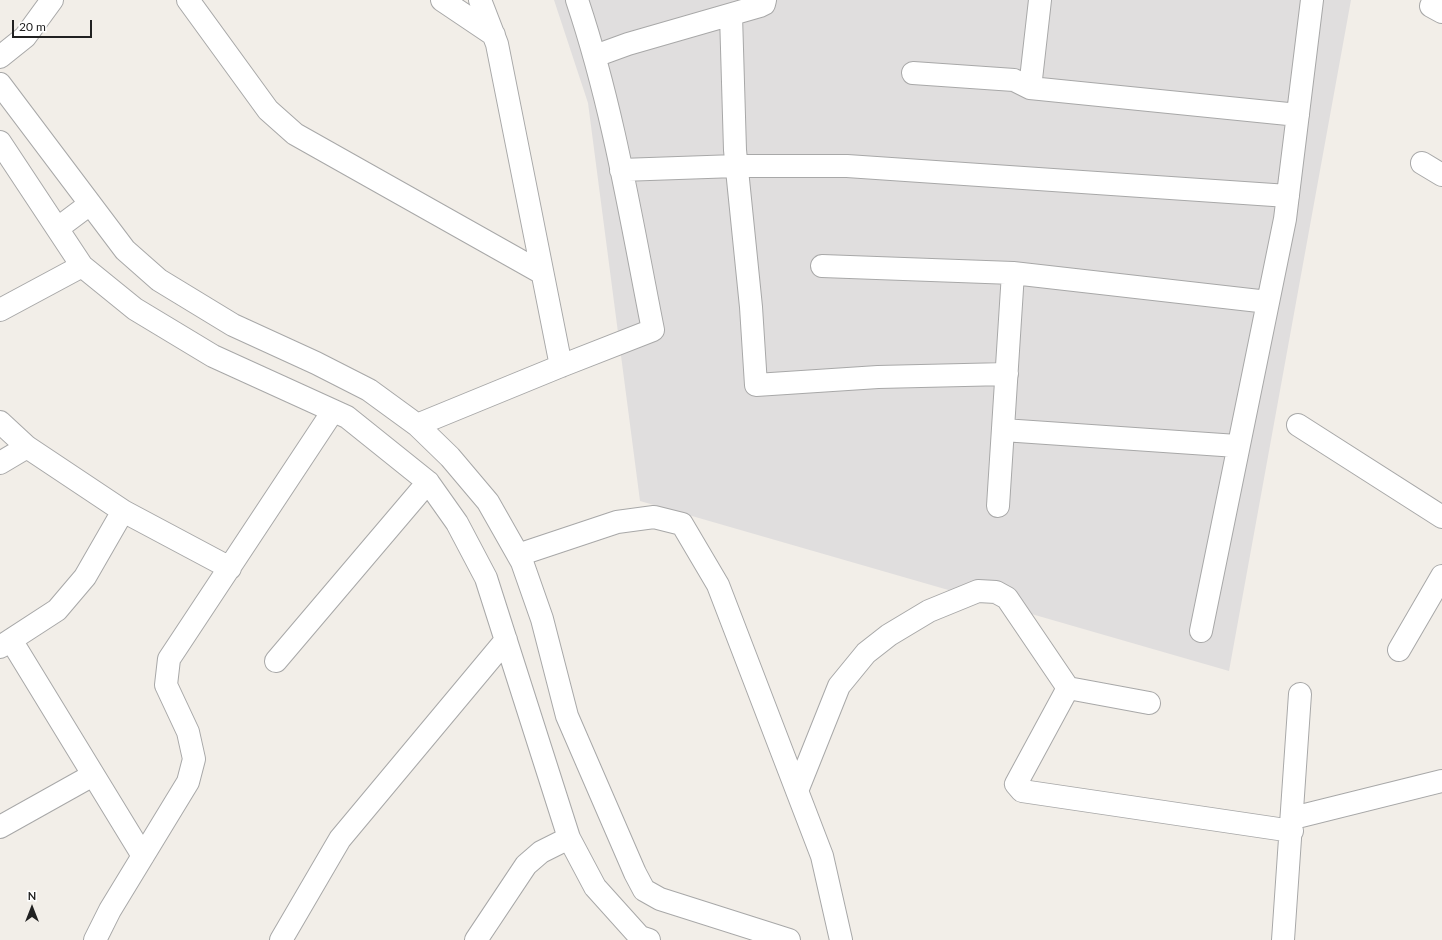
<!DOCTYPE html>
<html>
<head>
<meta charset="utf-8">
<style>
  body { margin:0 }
  #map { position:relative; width:1442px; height:940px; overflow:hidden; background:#f2eee8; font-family:Lato,sans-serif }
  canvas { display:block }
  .north { position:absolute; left:12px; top:888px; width:40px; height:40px; -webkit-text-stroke:3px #fff; paint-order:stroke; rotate:0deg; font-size:11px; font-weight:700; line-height:16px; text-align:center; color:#212121 }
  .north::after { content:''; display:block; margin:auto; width:14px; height:18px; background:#212121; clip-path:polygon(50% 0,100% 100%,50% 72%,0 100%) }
  .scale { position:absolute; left:12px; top:20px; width:80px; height:18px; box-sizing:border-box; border:2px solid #212121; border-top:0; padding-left:5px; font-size:12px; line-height:14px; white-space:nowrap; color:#212121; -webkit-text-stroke:3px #fff; paint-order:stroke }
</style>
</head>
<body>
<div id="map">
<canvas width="1442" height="940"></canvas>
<div class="north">N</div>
<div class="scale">20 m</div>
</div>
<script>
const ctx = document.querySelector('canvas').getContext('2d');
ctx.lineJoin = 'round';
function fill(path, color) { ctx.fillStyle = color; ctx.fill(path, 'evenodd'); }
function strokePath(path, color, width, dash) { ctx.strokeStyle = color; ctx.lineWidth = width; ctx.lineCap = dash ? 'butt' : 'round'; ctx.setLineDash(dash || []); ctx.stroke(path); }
const residential = new Path2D(`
  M554 0H1351L1229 671 640 501 588 103Z`);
const minor = new Path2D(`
  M188 0 268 110 295 134 542 273
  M442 0 494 35
  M480 0 497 44 561 366
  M1431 6 1442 12
  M731 15 735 150 751 307 756 385 878 377 1007 374
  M595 56 628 44 760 6 764 4 765 0
  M0 57 25 37 52 0
  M913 73 1014 80 1030 88 1298 115
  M0 84 125 250 159 280 233 325 316 363 369 390 417 425 450 457 488 502 522 562 542 619 567 716 635 873 644 890 660 899 789 940
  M1030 88 1040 0
  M0 142 82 266 135 309 213 356 347 417 428 482 457 523 486 578 569 838 595 887 640 937 649 940
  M1422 163 1442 175
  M621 170 736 166H847L1288 196
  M58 228 90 204
  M822 266 1013 273 1268 302
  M0 310 82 266
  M0 422 27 447 123 511 230 568
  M417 425 561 366 653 330C631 219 613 107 577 0
  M1298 425 1442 517
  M1003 430 1237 446
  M0 463 27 447
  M998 506 1013 273
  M518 555 617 522 654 517 682 524 718 585 822 856 841 940
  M1201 631 1285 219 1312 0
  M11 640 143 856
  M0 647 57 610 85 577 123 511
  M1399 650 1442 576
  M276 661 428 482
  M1068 688 1016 784 1022 791 1292 831
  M797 791 839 686 866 653 889 635 929 611 978 591 996 592 1007 598 1068 688 1149 703
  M1293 818 1442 781
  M0 827 93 775
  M95 940 110 910 188 782 194 759 188 732 166 685 169 659 333 411
  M281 940 340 839 506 640
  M476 940 526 865 541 852 569 838
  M1283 940 1300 694`);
fill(residential, '#e0dede');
strokePath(minor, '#a8a8a8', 24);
strokePath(minor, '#fff', 22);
</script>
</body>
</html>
